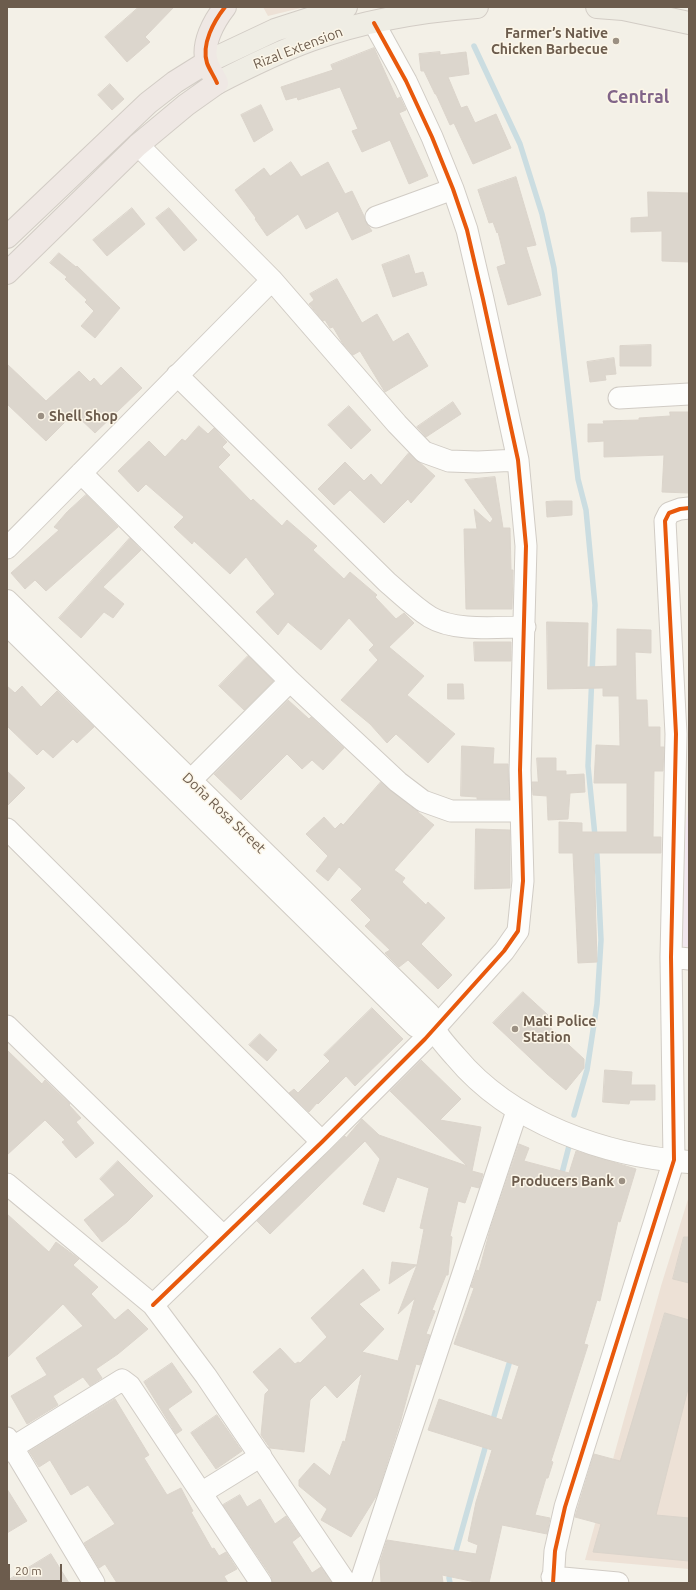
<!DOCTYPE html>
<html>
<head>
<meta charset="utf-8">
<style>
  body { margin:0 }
  #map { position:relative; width:696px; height:1590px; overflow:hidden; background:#f3f0e7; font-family:Ubuntu,sans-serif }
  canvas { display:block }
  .frame { position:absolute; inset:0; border:8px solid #6c5c4d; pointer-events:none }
  .scale { position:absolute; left:8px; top:1564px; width:54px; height:18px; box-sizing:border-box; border:2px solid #6c5c4d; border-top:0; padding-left:5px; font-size:12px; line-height:14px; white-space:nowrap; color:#6c5c4d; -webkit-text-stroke:3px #fcf6e8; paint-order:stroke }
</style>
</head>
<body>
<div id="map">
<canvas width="696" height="1590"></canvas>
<div class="frame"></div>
<div class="scale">20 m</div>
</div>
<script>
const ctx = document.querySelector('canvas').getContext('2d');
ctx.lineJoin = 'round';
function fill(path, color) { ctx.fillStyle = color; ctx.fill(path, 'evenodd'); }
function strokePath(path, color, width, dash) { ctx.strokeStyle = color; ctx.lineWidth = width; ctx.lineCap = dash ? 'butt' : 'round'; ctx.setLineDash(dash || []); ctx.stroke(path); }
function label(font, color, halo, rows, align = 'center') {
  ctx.font = font + ' Ubuntu,sans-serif'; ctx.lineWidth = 3; ctx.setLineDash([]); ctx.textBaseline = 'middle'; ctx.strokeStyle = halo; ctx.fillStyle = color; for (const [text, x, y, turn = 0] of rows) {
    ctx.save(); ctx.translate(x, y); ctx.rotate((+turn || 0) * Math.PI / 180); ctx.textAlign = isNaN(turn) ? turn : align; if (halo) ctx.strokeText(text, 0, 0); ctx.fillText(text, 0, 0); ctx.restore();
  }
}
const commercial = new Path2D(`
  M263 7H305L268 16Z
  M689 1196V1569L585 1560 661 1286Z`);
const education = new Path2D(`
  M689 806V947L674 945 675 877Z`);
const stream = new Path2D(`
  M474 46 520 144 542 214 554 268 578 479 586 510 595 605 588 766 597 856 601 940 597 1004 587 1070 574 1115
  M561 1177 569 1146
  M492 1423 511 1357
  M454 1558 487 1441
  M450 1583 449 1578 451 1570`);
const building = new Path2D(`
  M139 7H174L145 37 150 42 127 62 105 37Z
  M374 48 397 99 400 97 406 110 399 113 428 176 409 184 390 140 362 152 352 131 358 129 340 87 298 100 297 97 286 100 281 87 333 70 331 65Z
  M440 52V55L466 52 469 74 448 77 461 108 467 106 475 123 496 114 511 148 473 164 454 123 450 125 436 94H435L424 71H421L419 54Z
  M110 84 124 99 112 110 98 95Z
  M261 105 273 130 254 142 241 115Z
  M291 162 301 177 328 162 345 194 352 191 364 216 365 221 372 231 352 240 338 211 306 229 298 214 267 236 255 219 256 218 235 190 264 168 270 176Z
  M516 177 536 245 526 247 541 295 508 305 497 267 506 264 498 232 497 233 493 222 489 223 478 190Z
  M648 192 689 193V262L662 261V231L631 232V218L648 217Z
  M132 208 145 224 107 256 93 240Z
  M169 208 197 240 184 251 156 218Z
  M59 253 76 267 77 266 120 308 95 338 81 326 94 311 85 302 87 300 65 279 67 277 50 263Z
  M409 255 415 274 423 272 427 285 393 297 382 265Z
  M337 279 362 323 377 314 393 342 408 333 428 366 385 392 360 351 353 355 343 344 333 327 330 328 325 320 323 321 309 304 314 300 310 294Z
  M651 345V366H620V346Z
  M614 358 616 374 605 375 606 380 590 382 587 362Z
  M7 364 46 401 79 371 90 382 94 378 101 386 121 367 142 388 95 433 74 413 46 441 7 404Z
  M453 402 461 414 426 437 417 427Z
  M349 406 371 430 351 449 328 425Z
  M670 412H689V493L662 492 664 455 604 457V441L588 442V424H604L603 421 639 420V418L670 416Z
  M199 426 208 434 214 428 227 442 222 447 230 455 218 467 251 501 253 499 282 526 287 520 317 546 313 550 344 579 350 572 377 595 375 597 396 619 404 613 414 623 389 647 424 676 407 695 455 734 428 763 396 734 387 743 370 724 341 700 378 660 369 650 374 645 349 618 321 650 288 622 278 635 256 612 275 594 246 557 230 574 194 541 192 544 174 527 184 517 146 484 138 492 118 471 149 441 165 457 182 439 185 441Z
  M409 453 435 476 411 503 408 499 384 523 350 490 334 505 318 489 345 462 364 481 371 474 381 485Z
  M495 477 503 528H510L511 570H513L512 609H466L464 529H477L474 509 490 523 493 519 465 480Z
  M86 495 118 527 46 591 35 580 25 589 11 573 59 530 54 527 67 512Z
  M555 501H572V515L547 517 546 502Z
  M130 538 141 550 103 587 124 604 113 618 104 612 81 638 59 618Z
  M547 622 588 623 587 667 617 666V629L651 630V653L635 652 636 700H647L648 727H660V747H664L663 771H654L653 837H661V853H594L597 962 578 963 573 853H559V822L582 823V832H627V783H594L596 745 620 746 619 696H603V688L548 689Z
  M474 642H511V661H475Z
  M248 656 273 681 244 710 219 686Z
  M448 684H463L464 699H448Z
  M7 686 15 693 22 686 41 707 57 691 94 727 77 743 73 739 53 758 43 749 37 755 7 726Z
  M288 700 309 719 311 717 344 748 323 770 312 760 302 769 287 754 241 800 214 774Z
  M462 746 494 748 493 764H508L509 799H477V797L461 796Z
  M537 758H556V771H566V775L584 774 585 792 570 793 568 819 548 820 547 796 533 795 532 782H538Z
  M7 771 25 788 7 806Z
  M381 782 434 825 394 870 405 878 402 882 426 905 428 902 445 918 421 944 452 975 438 989 408 960 399 967 385 953 390 950 365 926 371 920 351 900 362 889 339 867 328 881 316 871 328 856 306 834 324 817 335 829 341 823 343 825Z
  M476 829 510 830V888L475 889Z
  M523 992 548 1015 543 1021 584 1059V1068L566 1090 547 1074 493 1023Z
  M372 1008 403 1039 355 1086 346 1076 318 1104 317 1103 309 1112 289 1093 294 1089 298 1093 330 1061 324 1055Z
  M260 1034 277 1050 267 1061 249 1045Z
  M7 1050 42 1084 45 1080 70 1104 69 1105 81 1118 76 1122 94 1143 76 1158 62 1142 65 1140 45 1120 7 1155Z
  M421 1060 461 1099 440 1120 481 1127 472 1171 483 1174 479 1188 471 1186 465 1203 458 1201 450 1236 452 1237 448 1275H446L432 1310 435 1311 426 1334 430 1335 420 1365 416 1364 400 1423 377 1495 351 1537 321 1520 327 1509 299 1486V1480L314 1463 330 1476 343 1441 345 1442 362 1373 337 1398 325 1385 310 1400 304 1452 270 1448 261 1435 265 1394 269 1390 253 1372 280 1348 295 1364 298 1362 300 1363 327 1337 311 1318 363 1269 380 1290 359 1304 384 1329 362 1352 398 1361 415 1298 398 1314 417 1265 389 1284 392 1262 417 1265 424 1229 420 1228 429 1188 397 1177 384 1212 363 1204 380 1159 365 1141 270 1234 257 1221 345 1136 346 1138 362 1119 379 1135 467 1166 390 1091Z
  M605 1070 632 1072 631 1085H655V1100H630L629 1104 603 1102Z
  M519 1144 529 1148 524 1161 569 1173 576 1151 636 1169 620 1222 618 1221 600 1301 597 1300 584 1344 588 1345 551 1461 553 1462 548 1478H546L535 1515 550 1518 547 1534 502 1525 489 1583H480L442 1575 443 1583H381L380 1562 387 1540 476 1554 478 1545 468 1541 476 1502 492 1450 428 1430 439 1399 502 1420 519 1366 454 1344 474 1288 471 1287 477 1270 479 1271 490 1230Z
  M118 1161 153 1196 127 1222 102 1242 84 1220 115 1195 100 1179Z
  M7 1214 49 1252 56 1242 79 1259 73 1265 98 1287 91 1294 115 1320 128 1309 148 1329 118 1354 96 1369 102 1378 90 1386 83 1377 53 1396 58 1405 27 1424 11 1396 47 1375 36 1358 83 1326 63 1304 7 1358Z
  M684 1237H689V1283L673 1279Z
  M665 1313 689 1320V1385L656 1515 689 1518V1561L593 1552 601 1524 575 1517 577 1510 594 1454 620 1461Z
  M172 1363 192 1392 168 1409 182 1430 176 1434 144 1382Z
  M115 1399 149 1455 144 1458 167 1495 181 1488 193 1511 191 1512 212 1549 214 1548 219 1556 226 1552 237 1569 224 1576 228 1583H117L105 1564 99 1568 84 1543 115 1524 88 1485 71 1495 50 1460 39 1467 29 1451Z
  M217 1415 242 1451 216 1469 191 1433Z
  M7 1489 27 1521 7 1533Z
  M240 1495 247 1507 260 1499 275 1524 286 1516 300 1536 292 1542 312 1573 321 1567 332 1583H273L271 1576 223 1505Z
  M51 1554 69 1583H7V1581Z`);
const street = new Path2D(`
  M138 145 272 280 397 424 424 452 449 461 478 462 518 460
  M376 217 453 189
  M177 375 387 582C401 594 414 607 430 617 455 632 497 627 525 627
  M619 398 689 394
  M81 473 290 681 398 782 423 801 451 811H521
  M7 548 272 280
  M179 792 290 681
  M7 829 322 1142
  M671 957 689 959
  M7 1026 223 1236
  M7 1184 153 1305 206 1376 346 1583
  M153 1305 322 1142 425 1039 504 951 518 931 523 881 520 770 526 546 518 460 483 299 467 230 453 189 432 137 406 81 374 23
  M7 1438 94 1583
  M7 1451 122 1380 130 1386 261 1583
  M201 1493 261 1456
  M552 1577 618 1583
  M360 1583 517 1111
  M553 1583 555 1551 565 1507 674 1160 671 957 676 734 665 521 669 513 680 509 689 508`);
const secondary = new Path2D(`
  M7 601 429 1014C434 1034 443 1042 456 1057 511 1123 605 1156 689 1162
  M7 624 416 1026 433 1030`);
const primary = new Path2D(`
  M597 7 623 9 689 23
  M207 62 275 30 346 7
  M217 83C248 67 278 52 311 40 363 21 422 11 477 7`);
const highway = new Path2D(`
  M7 237 148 103 175 82 207 62
  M7 273 138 145 186 105 217 83C214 76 209 69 207 63 201 44 214 21 225 7`);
const cycleway = new Path2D(`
  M217 83C214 76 209 69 207 63 201 44 214 21 225 7
  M153 1305 322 1142 425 1039 504 951 518 931 523 881 520 770 526 546 518 460 483 299 467 230 453 189 432 137 406 81 374 23
  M553 1583 555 1551 565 1507 674 1160 671 957 676 734 665 521 669 513 680 509 689 508`);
const markers = [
  [616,41,4,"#9b9083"],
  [41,416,4,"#9b9083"],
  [515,1029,4,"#9b9083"],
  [622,1181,4,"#9b9083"]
];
const poiNames = [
  ["Farmer’s Native",608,33],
  ["Chicken Barbecue",608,49],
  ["Shell Shop",49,416,"left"],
  ["Mati Police",523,1021,"left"],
  ["Station",523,1037,"left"],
  ["Producers Bank",614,1181]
];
const streetNames = [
  ["Rizal Extension",298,48,-21],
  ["Doña Rosa Street",224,813,44]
];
const districtNames = [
  ["Central",638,97]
];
fill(commercial, '#ede1d6');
fill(education, '#f1e7ee');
strokePath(stream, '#cbdde1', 5.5);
fill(building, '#dcd6cd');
strokePath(building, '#dbd4cb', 1);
strokePath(street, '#d1ccc5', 23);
strokePath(secondary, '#d1ccc4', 24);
strokePath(primary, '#d2ccc5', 24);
strokePath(highway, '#d2ccc5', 24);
strokePath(street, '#fdfdfb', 21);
strokePath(secondary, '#fdfdfb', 22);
strokePath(primary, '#efede4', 22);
strokePath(highway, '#efe8e4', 22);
strokePath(cycleway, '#e8590c', 4);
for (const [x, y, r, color] of markers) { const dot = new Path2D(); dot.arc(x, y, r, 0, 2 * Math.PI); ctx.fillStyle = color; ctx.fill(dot); strokePath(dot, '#fcf6e8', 1.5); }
label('bold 14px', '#6c5c4d', '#fcf6e8', poiNames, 'right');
label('14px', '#6c5c4d', '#fcf6e8', streetNames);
label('bold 18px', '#816589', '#fcf6e8', districtNames);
</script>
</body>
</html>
